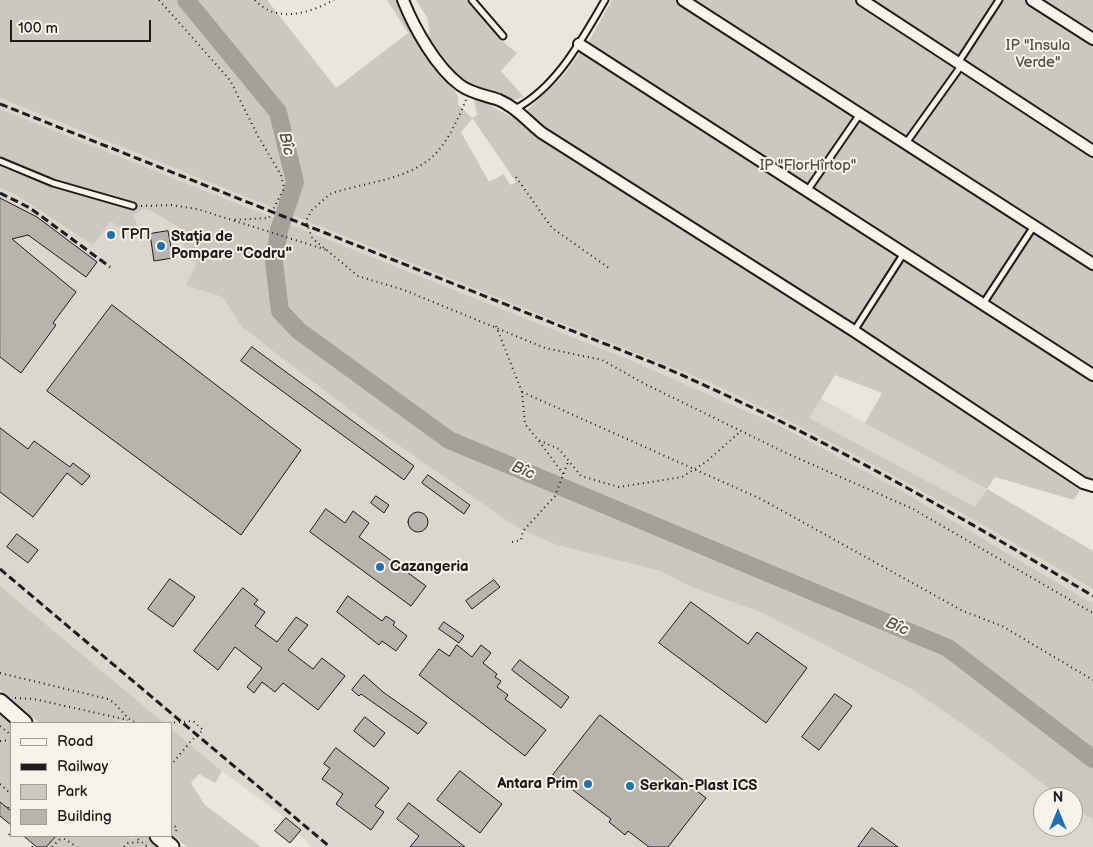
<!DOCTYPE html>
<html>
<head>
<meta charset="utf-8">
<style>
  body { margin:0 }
  #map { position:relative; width:1093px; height:847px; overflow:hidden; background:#eae6dc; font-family:"Balsamiq Sans",sans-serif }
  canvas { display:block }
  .legend { position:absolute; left:10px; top:722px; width:162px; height:115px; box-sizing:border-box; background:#f7f3e8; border:1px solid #9f9d96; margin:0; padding:6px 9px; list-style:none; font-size:15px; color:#1c1c1c }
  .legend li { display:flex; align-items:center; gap:10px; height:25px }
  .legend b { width:25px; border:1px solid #9f9d96 }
  .north { position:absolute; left:1033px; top:787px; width:50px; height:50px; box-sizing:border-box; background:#f7f3e8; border:1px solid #9f9d96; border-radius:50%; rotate:0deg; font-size:14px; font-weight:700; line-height:20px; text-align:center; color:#1c1c1c }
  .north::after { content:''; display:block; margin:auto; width:18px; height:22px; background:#1f6fb2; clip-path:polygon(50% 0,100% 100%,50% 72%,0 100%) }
  .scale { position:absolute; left:10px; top:20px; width:141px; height:22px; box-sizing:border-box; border:2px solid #1c1c1c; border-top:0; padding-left:6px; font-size:15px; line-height:18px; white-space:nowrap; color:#1c1c1c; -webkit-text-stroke:4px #f7f3e8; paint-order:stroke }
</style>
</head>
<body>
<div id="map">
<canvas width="1093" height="847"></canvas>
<ul class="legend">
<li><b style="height:6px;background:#f7f3e8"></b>Road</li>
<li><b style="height:6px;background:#1c1c1c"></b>Railway</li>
<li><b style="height:14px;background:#ccc8c0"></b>Park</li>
<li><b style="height:14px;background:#b6b4ac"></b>Building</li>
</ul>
<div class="north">N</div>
<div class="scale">100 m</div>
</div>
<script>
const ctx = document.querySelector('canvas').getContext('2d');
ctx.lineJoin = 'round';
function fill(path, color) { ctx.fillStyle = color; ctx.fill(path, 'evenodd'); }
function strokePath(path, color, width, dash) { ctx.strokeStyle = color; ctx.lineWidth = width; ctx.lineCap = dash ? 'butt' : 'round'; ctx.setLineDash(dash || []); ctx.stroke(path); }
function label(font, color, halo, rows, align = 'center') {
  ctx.font = font + ' "Balsamiq Sans",sans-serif'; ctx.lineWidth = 4; ctx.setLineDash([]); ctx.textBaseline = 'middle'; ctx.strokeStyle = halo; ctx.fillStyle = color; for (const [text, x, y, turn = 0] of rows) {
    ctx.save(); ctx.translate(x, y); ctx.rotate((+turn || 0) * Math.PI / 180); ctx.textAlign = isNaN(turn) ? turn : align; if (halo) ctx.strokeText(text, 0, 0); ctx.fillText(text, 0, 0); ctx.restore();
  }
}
const built = new Path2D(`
  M0 82 799 387 969 479 1093 551V630L375 429 519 529 557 545 660 571 689 586 762 613 913 690 985 740 1060 797H1043V827H1073V806L1093 820V847H312L298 833 301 830 286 818 222 771 171 729V723H164L0 586Z`);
const green = new Path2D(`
  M0 0H267L336 88 408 33 387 0H397L426 50 458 96V104L472 118 477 115 473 96 517 120 561 78 589 41 612 0H1093V489L1083 485 1074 500 995 477 987 489 1093 551V589C968 515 843 445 711 383L0 98ZM472 119H473L516 182 510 185 504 174 489 182 461 132ZM835 375 882 393 865 423 987 489 975 507 809 418Z
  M416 0H467L501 40 517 53 501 71 524 97 513 100 494 94 472 85 457 74 430 40 428 19Z
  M0 109 627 359 780 426 900 490 1093 604V820L1073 806V797H1060L985 740 913 690 762 613 689 586 660 571 557 545 519 529 375 429 242 327 223 297 186 285 197 262 187 259 180 228 150 210 143 209 134 215 138 228 133 235 110 221 93 245 15 194 0 188Z
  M0 586 5 590 164 723 119 721 118 723H39L0 690Z
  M0 711 15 723H11V811L0 802Z
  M171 729 222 771 215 783 199 774 191 783 205 805 261 847H187L171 834Z
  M50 836H129L131 838 149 836 162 847H46L53 839Z`);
const river = new Path2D(`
  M186 0 278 112 295 182 279 230 274 262 280 311 299 331 449 440 948 648 1093 759`);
const building = new Path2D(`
  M0 198 37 217 97 262 86 277 28 235 12 239 76 292 53 323 56 325 21 373 0 357Z
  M168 231 173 258 154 261 150 234Z
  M112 305 301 450 241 535 47 391Z
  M252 347 414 466 404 480 241 361Z
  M0 428 28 449 34 441 70 467 73 463 90 476 82 485 67 473 33 517 0 492Z
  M428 475 470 505 464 514 422 483Z
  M376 496 389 505 384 513 371 503Z
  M326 509 345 523 353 511 369 523 359 537 426 586 411 606 310 532Z
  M408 522a10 10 0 1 1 20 0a10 10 0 1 1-20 0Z
  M17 534 38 550 28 563 7 547Z
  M170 579 195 597 173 627 148 609Z
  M494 580 500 587 472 609 466 601Z
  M243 588 258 600 254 604 265 612 255 626 277 642 296 617 308 625 288 650 313 669 322 658 345 676 318 710 283 683 275 692 262 682 254 693 247 687 262 668 235 647 218 670 194 651Z
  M348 596 382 621 386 616 395 622 393 625 407 636 396 651 382 641 379 645 337 612Z
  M691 602 748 644 757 632 807 668 766 723 659 643Z
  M444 622 464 636 459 643 439 629Z
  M457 645 472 657 481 645 491 653 483 663 497 674 495 677 501 681 497 687 508 695 505 699 546 730 525 756 419 675 439 649 449 656Z
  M520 660 569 697 561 708 512 670Z
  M364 675 383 692 427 723 418 734 361 694 359 696 352 690Z
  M835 694 852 706 819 750 802 737Z
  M600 715 706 798 668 847H649L628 831 625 835 609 822 611 819 553 775Z
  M365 717 385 733 374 747 354 731Z
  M336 748 389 788 375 806 384 812 371 830 336 804 343 794 322 779 330 768 324 764Z
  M460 771 502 804 480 833 437 800Z
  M0 802 11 811V825L0 816Z
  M409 803 465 847H410L419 836 397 819Z
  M286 818 301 830 290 843 275 831Z
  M872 828 898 847H858Z
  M24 836H56L46 847H37Z`);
const path = new Path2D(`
  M159 0 230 80 259 138 281 175 284 188 269 218 232 220
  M255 0C277 24 309 13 334 0
  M466 100C457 121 445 149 426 162 399 181 361 183 330 194L312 210 306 221 312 238 358 276 404 290 545 348 602 360 645 384 784 452 913 509 1093 613
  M516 177 552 228 609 268
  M141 206 171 205 197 209 327 250
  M496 326 522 392 525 424 538 440 559 449 581 476 619 487 682 477 706 462 741 431
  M522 392 761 499 963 611 1002 626 1093 680
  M539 441 564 475
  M512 542 521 540 523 531 555 496 568 462
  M0 673 108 699C121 706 124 719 137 723
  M15 698 34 699 128 720
  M169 723 193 721 203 730 191 741 171 765
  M0 726 11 735
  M0 741 11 740
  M0 784 11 794
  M8 808 11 804
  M171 823 177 828 175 835
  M9 835 11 832
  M60 836 77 847
  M134 836 148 847
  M32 847 34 845
  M52 847 63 836
  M124 847 128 843 142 842`);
const lane = new Path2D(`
  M472 0 503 36
  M958 63 999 0
  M515 109C557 87 582 39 605 0
  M906 143 961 66
  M0 161 53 183 133 206
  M807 191 860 114
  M983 304 1034 226
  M854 331 904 253`);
const street = new Path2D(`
  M403 0C414 28 436 67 460 85 472 94 486 95 499 100 516 107 528 122 542 133L854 331 1083 483 1093 486
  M683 0 1093 264
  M862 0 1093 151
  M1032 0 1093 39
  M579 44 1093 375`);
const primary = new Path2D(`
  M0 702 24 723
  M158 836 171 847`);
const rail = new Path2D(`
  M0 104 661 366C814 432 950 510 1093 596
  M0 193 30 208 110 267
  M0 569 330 847`);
const markers = [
  [111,235,5,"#1f6fb2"],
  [161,246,5,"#1f6fb2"],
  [380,567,5,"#1f6fb2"],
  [588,784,5,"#1f6fb2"],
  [630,786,5,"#1f6fb2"]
];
const parkNames = [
  ["IP \"Insula",1038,46],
  ["Verde\"",1038,63],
  ["IP \"FlorHîrtop\"",808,166]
];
const poiNames = [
  ["ГРП",121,235],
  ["Stația de",171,237],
  ["Pompare \"Codru\"",171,254],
  ["Cazangeria",390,567],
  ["Antara Prim",578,784,"right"],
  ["Serkan-Plast ICS",640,786]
];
const waterNames = [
  ["Bîc",286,144,76],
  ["Bîc",523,471,23],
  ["Bîc",897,627,23]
];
fill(built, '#dad7ce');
fill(green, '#ccc8c0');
strokePath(river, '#a3a19a', 18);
fill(building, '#b6b4ac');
strokePath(building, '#1c1c1c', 1);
strokePath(lane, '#1c1c1c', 9);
strokePath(street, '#1c1c1c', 14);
strokePath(primary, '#1c1c1c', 19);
strokePath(path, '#1c1c1c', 2, [1, 4]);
strokePath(lane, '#f7f3e8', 5);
strokePath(street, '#f7f3e8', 10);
strokePath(primary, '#f7f3e8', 15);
strokePath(rail, '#1c1c1c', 3, [8, 4]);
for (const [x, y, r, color] of markers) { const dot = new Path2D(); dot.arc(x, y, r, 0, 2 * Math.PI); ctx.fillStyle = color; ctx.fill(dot); strokePath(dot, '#f7f3e8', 2); }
label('15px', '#51504d', '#f7f3e8', parkNames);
label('bold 15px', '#1c1c1c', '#f7f3e8', poiNames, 'left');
label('italic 16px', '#52514e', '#f7f3e8', waterNames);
</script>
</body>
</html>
